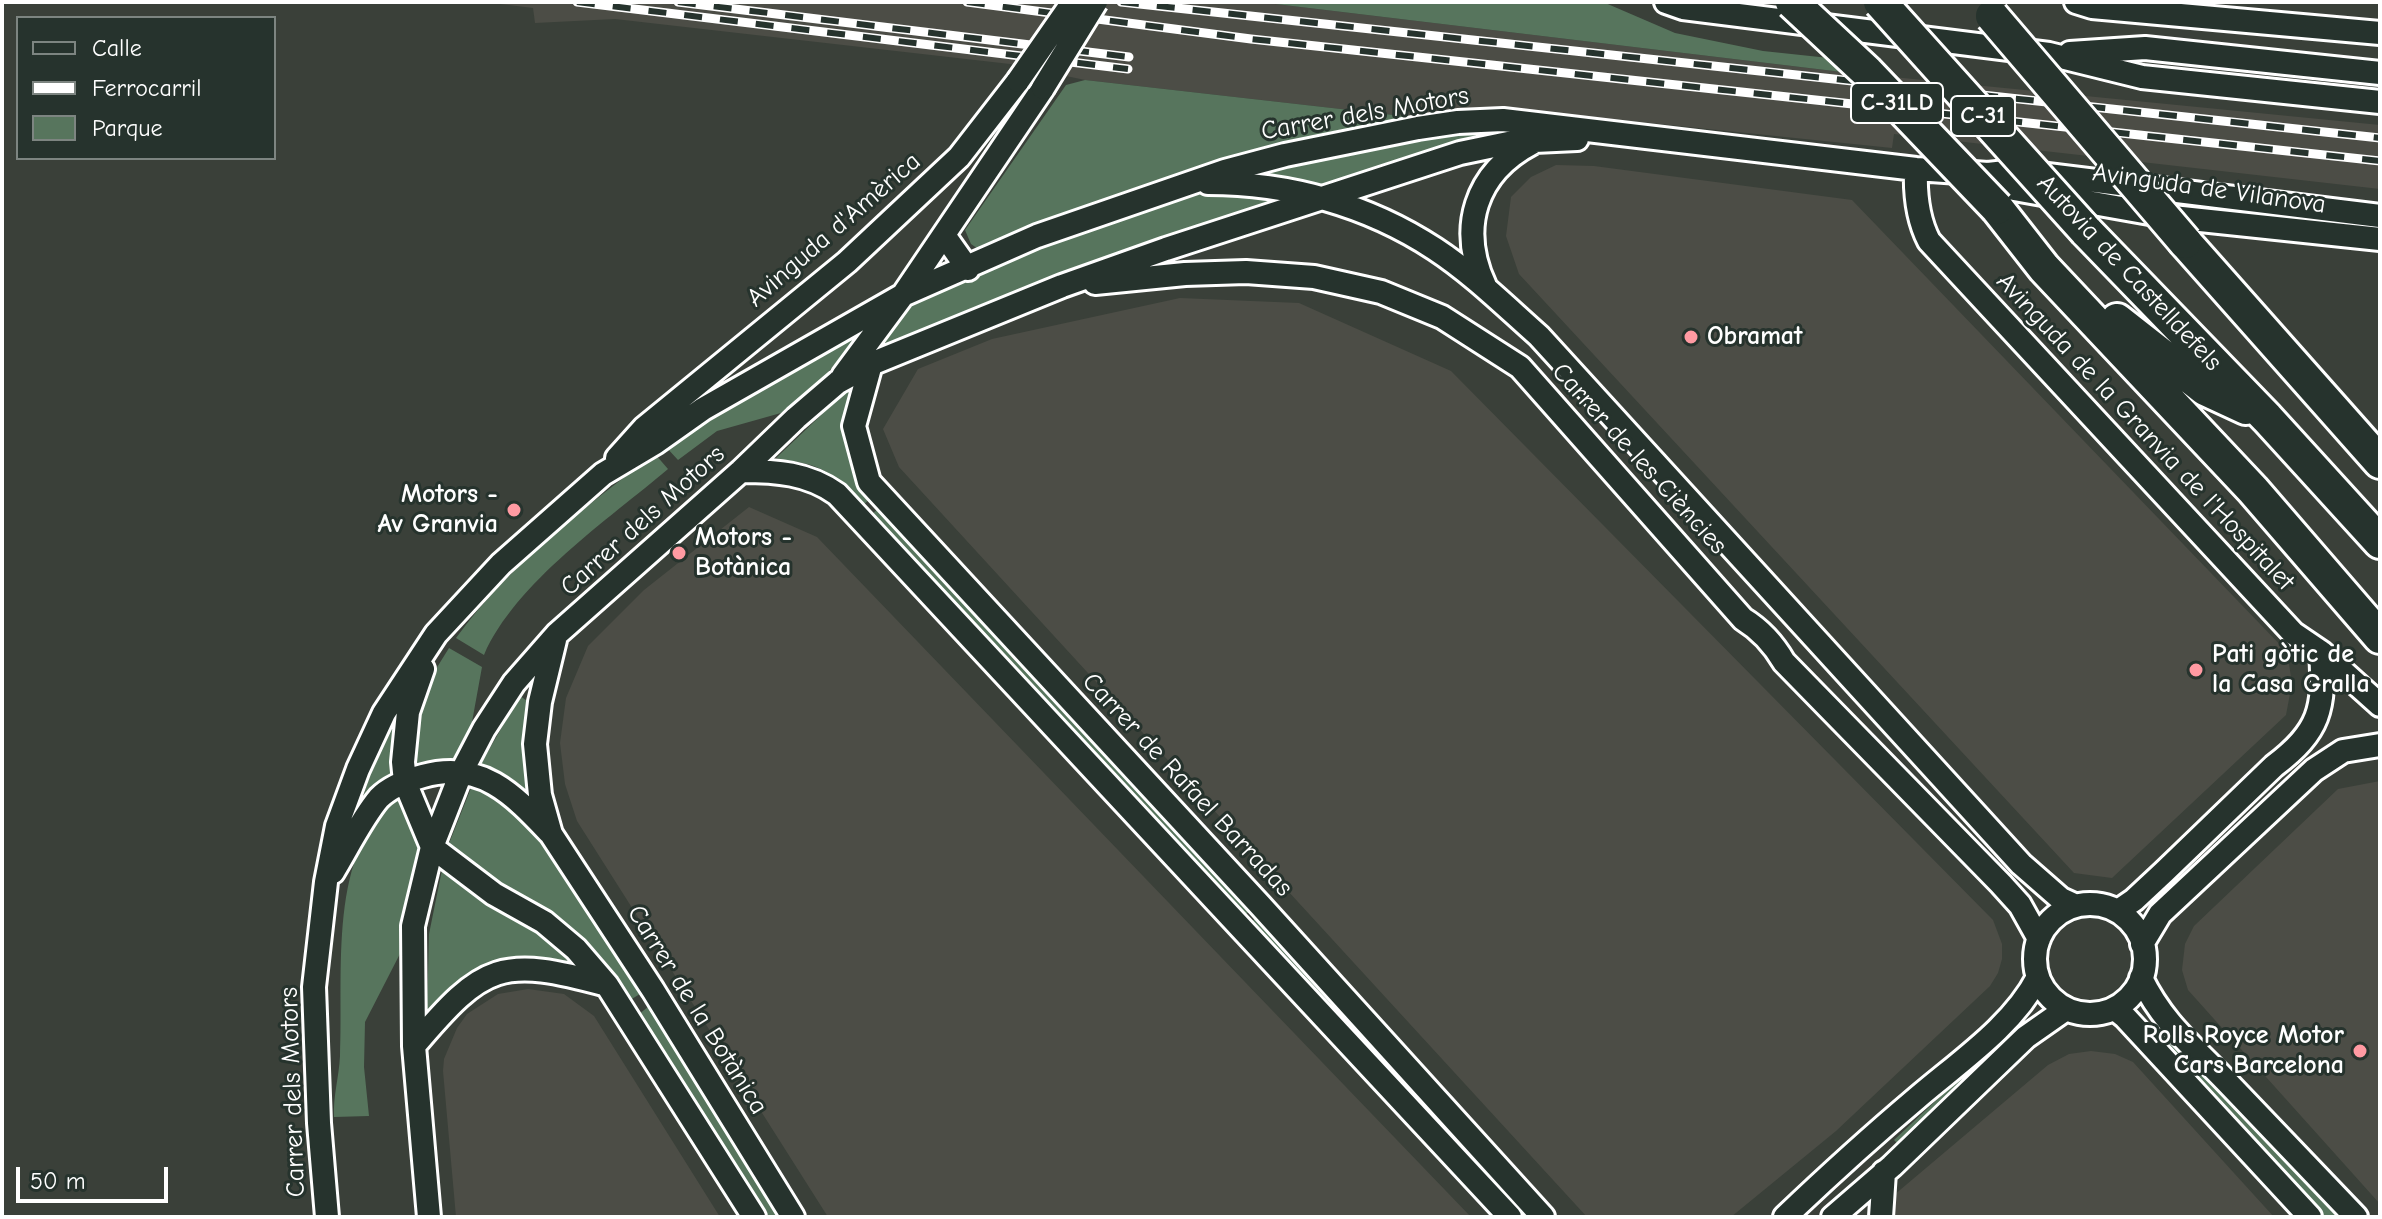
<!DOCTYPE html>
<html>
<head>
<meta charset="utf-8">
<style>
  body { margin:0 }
  #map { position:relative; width:2382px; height:1219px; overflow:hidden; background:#3a4039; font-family:"Comic Neue",sans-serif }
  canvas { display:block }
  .frame { position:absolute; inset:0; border:4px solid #fff; pointer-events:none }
  .legend { position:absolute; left:16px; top:16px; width:260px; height:144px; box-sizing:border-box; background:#26332d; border:2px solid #7d8581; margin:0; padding:10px 14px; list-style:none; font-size:24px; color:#fff }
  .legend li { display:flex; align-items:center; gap:16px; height:40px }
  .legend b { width:40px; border:2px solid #7d8581 }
  .scale { position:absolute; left:16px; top:1167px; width:152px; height:36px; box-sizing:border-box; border:4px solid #fff; border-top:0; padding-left:10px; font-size:24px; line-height:28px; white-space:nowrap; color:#fff; -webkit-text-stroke:6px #26332d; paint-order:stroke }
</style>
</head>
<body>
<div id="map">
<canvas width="2382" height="1219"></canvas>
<div class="frame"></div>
<ul class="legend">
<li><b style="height:10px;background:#26332d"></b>Calle</li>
<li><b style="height:10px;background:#fff"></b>Ferrocarril</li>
<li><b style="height:22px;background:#57755d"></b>Parque</li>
</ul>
<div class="scale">50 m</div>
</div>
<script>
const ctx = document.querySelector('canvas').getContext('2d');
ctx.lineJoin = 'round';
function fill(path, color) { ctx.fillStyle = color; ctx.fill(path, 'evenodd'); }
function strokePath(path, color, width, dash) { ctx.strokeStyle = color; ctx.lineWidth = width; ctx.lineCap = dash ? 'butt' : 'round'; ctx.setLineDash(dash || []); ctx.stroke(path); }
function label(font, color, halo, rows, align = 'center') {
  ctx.font = font + ' "Comic Neue",sans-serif'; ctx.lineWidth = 6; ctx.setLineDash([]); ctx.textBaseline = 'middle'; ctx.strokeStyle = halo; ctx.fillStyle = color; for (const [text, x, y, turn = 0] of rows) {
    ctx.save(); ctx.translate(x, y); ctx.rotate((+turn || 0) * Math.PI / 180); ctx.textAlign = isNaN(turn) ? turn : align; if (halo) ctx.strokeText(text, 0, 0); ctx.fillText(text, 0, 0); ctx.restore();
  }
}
const built = new Path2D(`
  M484 2H1259L1842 72 2380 125V189L1894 134 1892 148 1495 107 1493 114 1429 119 1085 80 1010 64 615 19 535 23 533 8Z
  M1556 165 1594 166 1852 200 2287 652 2292 683 2286 715 2112 878 2074 873 1519 274 1506 236 1511 197 1531 177Z
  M1180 298 1299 303 1451 371 1993 920 2002 944V959L1998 973 1990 986 1836 1131 1731 1217H1587L899 467 883 429 918 369 992 339Z
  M749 507 817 537 1471 1217H828L577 821 565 784 560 743 566 698 588 646 644 590Z
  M2380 781V1204L2188 990 2182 970 2185 944 2194 926 2338 789Z
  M528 989 564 994 594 1016 720 1217H456L443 1071 444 1059 457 1028 467 1014 498 994Z
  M2091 1051 2115 1054 2133 1062 2274 1217H1868L2048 1065 2069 1054Z`);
const green = new Path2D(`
  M1259 2H1603L1675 33 1763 51 1829 58 1842 72Z
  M1085 80 1429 119 981 251 971 244 965 230 1066 85Z
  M1535 129 1328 190 1235 174 1441 130Z
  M1204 190 1297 199 990 301 928 327 875 357 873 354 918 297 1040 243Z
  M868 325 813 390 788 411 717 431 678 460 666 447 719 410Z
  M856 382C849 429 841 458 871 498L863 505C847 488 831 470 807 464 797 461 786 461 776 458Z
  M655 454 668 469C609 519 515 583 484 655L456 638C511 563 582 509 655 454Z
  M880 507 1253 908 1245 915 872 514Z
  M449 648 482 667 470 733 456 761 415 769 413 766 416 716 431 677Z
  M520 696 533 705 535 800 507 778 479 767Z
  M397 716V777L360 806 370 775Z
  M473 783 528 817 640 994 630 1000 588 948 555 919 493 881 448 846Z
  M400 795 426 841 405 944 365 1022 364 1067 369 1116 334 1117C333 1096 339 1077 340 1056 344 974 326 849 400 795Z
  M443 865 542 929 583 970C538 954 490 954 452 987 442 995 436 1007 427 1015L429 934Z
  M1259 915 1433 1103 1472 1159 1251 922Z
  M648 1007 781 1217H767L639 1014Z
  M2170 1038 2337 1217H2322L2163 1045Z
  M1996 1044 2003 1052 1901 1147 1894 1140Z`);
const minor = new Path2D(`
  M1666 2 1683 8 2049 54 2142 77 2380 102
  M2076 2 2092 7 2380 33
  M2070 53 2145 48 2380 73
  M1916 169C1915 194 1917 218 1929 241L2293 633 2321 652 2380 705
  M1988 174 2014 189 2172 217 2380 239
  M1208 183C1289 183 1368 205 1435 249 1473 274 1505 306 1539 336L2021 864 2061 899 2074 905
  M944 235 968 269
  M1095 283 1185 274 1246 272 1314 277 1381 292 1442 317 1520 367 1743 619C1761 630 1773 643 1784 662L2001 884 2020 905 2039 939
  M1485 286C1458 228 1475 173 1532 143
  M871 364 854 426 869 482 1260 905 1543 1217
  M843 376 903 295 1043 88
  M617 458 644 428 847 262 959 157 1018 81
  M741 471C776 471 808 473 837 494L1510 1217
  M555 640 540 702 535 744 540 795 551 834 653 990 793 1217
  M423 669 408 712 403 762 405 782 432 847 494 894 544 922 576 949 607 985 754 1217
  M333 872C347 849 362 818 379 798 390 787 408 780 423 776 481 760 513 794 550 833
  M2035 959a55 55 0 1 1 110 0a55 55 0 1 1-110 0Z
  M2118 911 2134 900 2164 872 2274 766C2320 731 2325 709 2321 652
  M2142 944 2160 914 2314 770 2343 751 2380 745
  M2141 978C2164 1025 2193 1046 2227 1082 2270 1127 2313 1172 2356 1217
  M2115 1009 2125 1017 2310 1217
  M414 1046C484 963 501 956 607 985
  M327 1217 319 1123 314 987 326 882 337 826 358 769 384 713 436 634 501 564 603 474 655 443 703 409 903 295 1037 236 1225 171 1285 155 1418 128 1458 122 1503 120 1916 169 1988 174 2015 171 2380 216
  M429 1217 414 1046 413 926 432 847 461 773 484 729 514 683 557 634 741 471 796 418 838 382 871 364 1062 286 1166 249 1460 153 1513 142 1577 139
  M1785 1217C1828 1176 1872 1136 1917 1098 1959 1062 2013 1026 2038 977
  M1833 1217 1892 1166 2026 1037 2066 1009
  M1881 1217 1884 1172`);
const highway = new Path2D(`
  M1997 208 2044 268 2253 490 2380 637
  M2086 231 2267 418 2380 542
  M2185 242 2380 462
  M2117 320 2205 389 2246 408`);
const rail = new Path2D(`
  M577 2 1128 69
  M678 2 1129 57
  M967 2 1251 39 2380 161
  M1121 2 2380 138`);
const minorBridge = new Path2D(`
  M1018 81 1073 2
  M1043 88 1096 2`);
const highwayBridge = new Path2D(`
  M1792 2 1867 72 1997 208
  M1880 2 2086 231
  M1992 16 2185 242`);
const markers = [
  [1691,337,8,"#ff9aa2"],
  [514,510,8,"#ff9aa2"],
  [679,553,8,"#ff9aa2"],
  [2196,670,8,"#ff9aa2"],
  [2360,1051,8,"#ff9aa2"]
];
const shields = [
  [1897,103,92],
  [1983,116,64]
];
const shieldNames = [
  ["C-31LD",1897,103],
  ["C-31",1983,116]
];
const streetNames = [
  ["Carrer dels Motors",1365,114,-10],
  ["Avinguda de Vilanova",2209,189,8],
  ["Avinguda d'Amèrica",834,230,-41],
  ["Autovia de Castelldefels",2129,273,47],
  ["Avinguda de la Granvia de l'Hospitalet",2145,432,47],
  ["Carrer de les Ciències",1639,459,48],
  ["Carrer dels Motors",643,521,-42],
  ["Carrer de Rafael Barradas",1187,785,47],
  ["Carrer de la Botànica",697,1010,58],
  ["Carrer dels Motors",293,1092,-92]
];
const poiNames = [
  ["Obramat",1707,337],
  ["Motors -",498,495,"right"],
  ["Av Granvia",498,525,"right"],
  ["Motors -",695,538],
  ["Botànica",695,568],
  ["Pati gòtic de",2212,655],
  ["la Casa Gralla",2212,685],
  ["Rolls Royce Motor",2344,1036,"right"],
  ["Cars Barcelona",2344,1066,"right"]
];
fill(built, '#4c4d46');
fill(green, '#57755d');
strokePath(minor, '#fff', 28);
strokePath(highway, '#fff', 38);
strokePath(minor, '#26332d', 22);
strokePath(highway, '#26332d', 32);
strokePath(rail, '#fff', 9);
strokePath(rail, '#26332d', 6, [18]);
strokePath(minorBridge, '#fff', 28, []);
strokePath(highwayBridge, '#fff', 38, []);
strokePath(minorBridge, '#26332d', 22);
strokePath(highwayBridge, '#26332d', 32);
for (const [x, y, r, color] of markers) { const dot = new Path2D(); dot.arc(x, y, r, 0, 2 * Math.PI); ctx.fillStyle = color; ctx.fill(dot); strokePath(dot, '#26332d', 3); }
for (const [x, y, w] of shields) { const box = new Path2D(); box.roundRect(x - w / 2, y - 20, w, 40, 6); ctx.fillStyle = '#26332d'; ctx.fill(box); strokePath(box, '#fff', 2); }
label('bold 24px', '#fff', null, shieldNames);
label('26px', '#fff', '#26332d', streetNames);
label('bold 26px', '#fff', '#26332d', poiNames, 'left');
</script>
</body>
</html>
